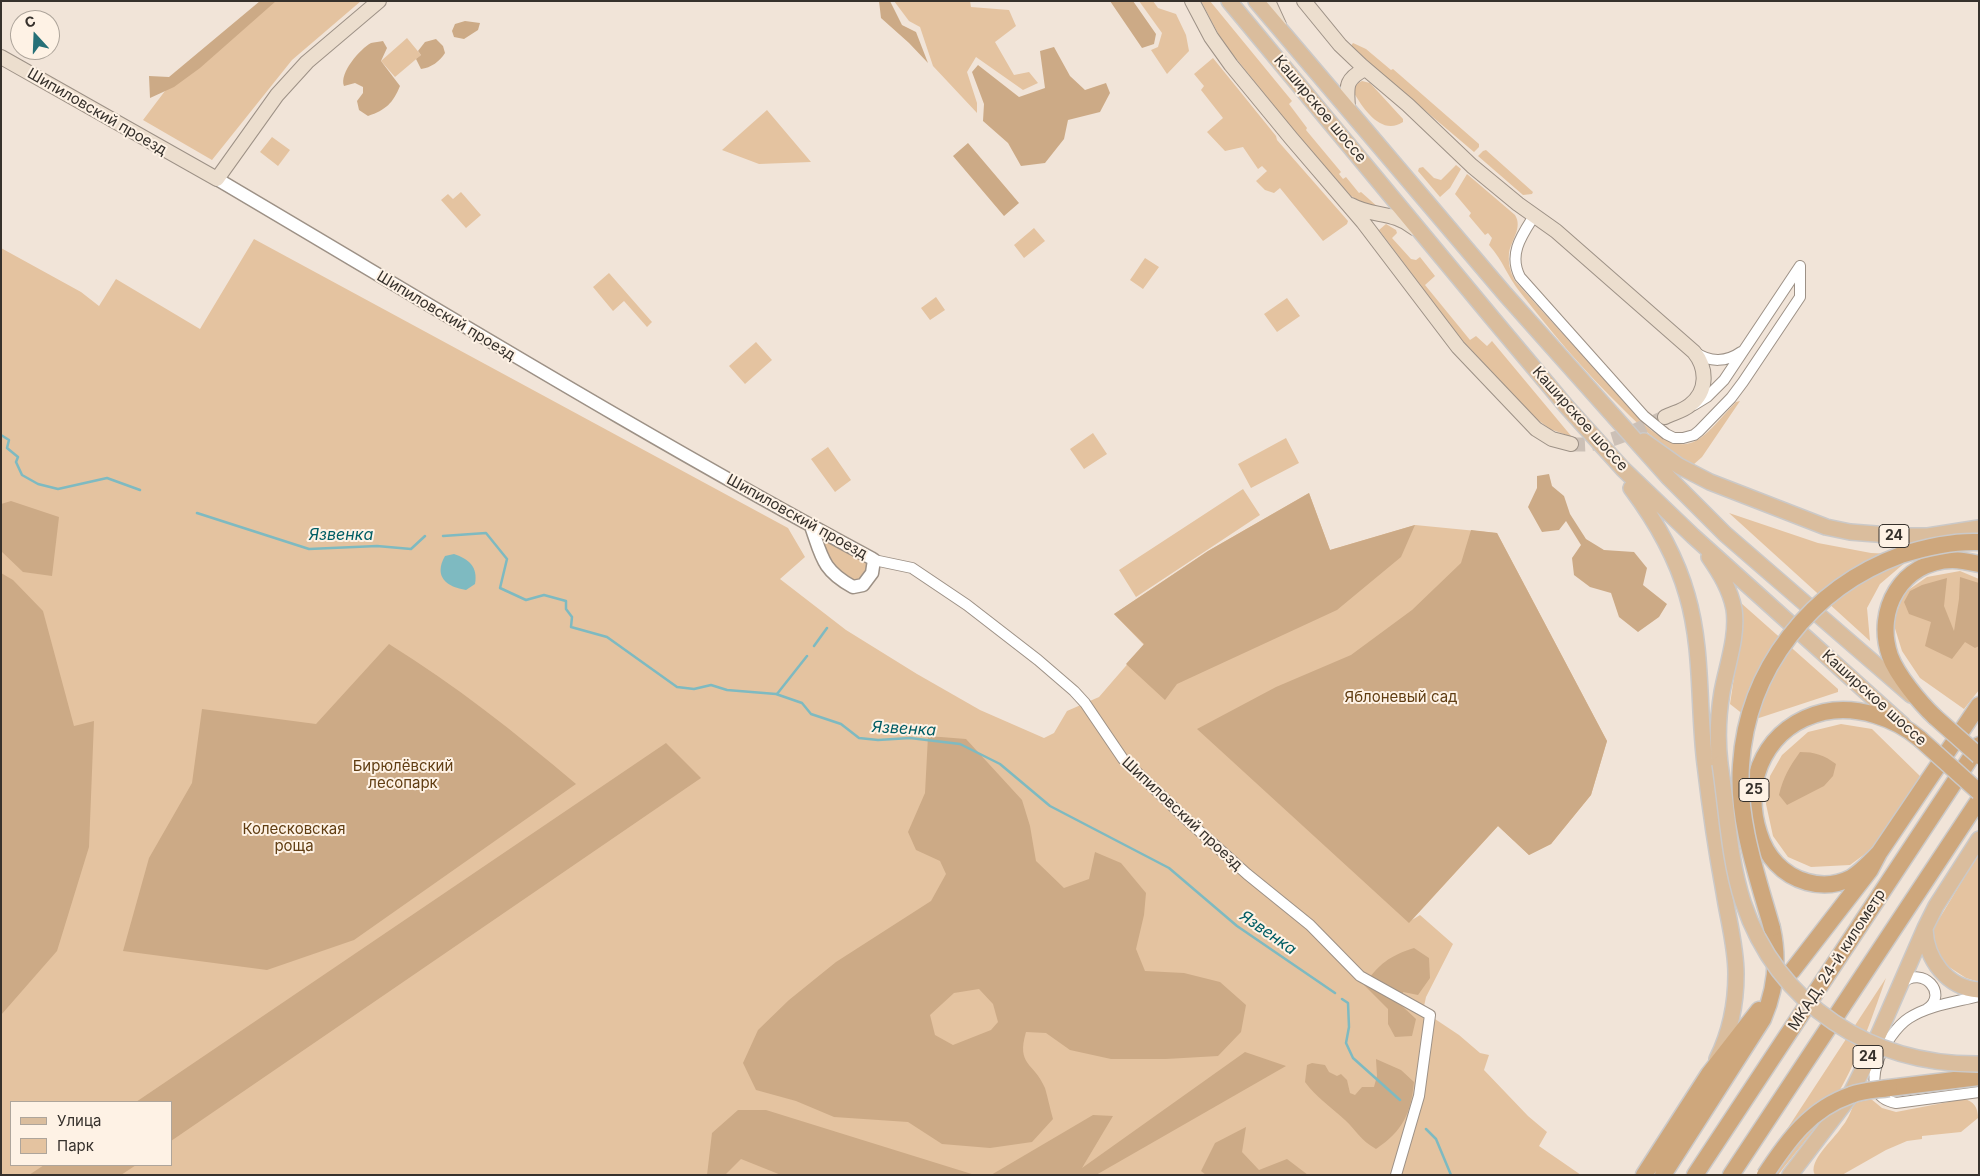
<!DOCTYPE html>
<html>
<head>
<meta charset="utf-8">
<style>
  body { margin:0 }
  #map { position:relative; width:1980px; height:1176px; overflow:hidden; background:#f1e4d8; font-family:Inter,sans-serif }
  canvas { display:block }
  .frame { position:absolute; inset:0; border:2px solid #36312c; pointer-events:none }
  .legend { position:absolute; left:10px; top:1101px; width:162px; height:65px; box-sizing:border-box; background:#fef2e5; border:1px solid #aea59b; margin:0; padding:6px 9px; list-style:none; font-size:15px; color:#36312c }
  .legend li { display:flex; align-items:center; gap:10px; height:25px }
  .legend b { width:25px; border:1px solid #aea59b }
  .north { position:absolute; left:10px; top:10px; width:50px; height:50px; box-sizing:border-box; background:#fef2e5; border:1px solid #aea59b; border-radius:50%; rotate:340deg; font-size:14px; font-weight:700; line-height:20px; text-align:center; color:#36312c }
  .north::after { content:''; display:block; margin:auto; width:18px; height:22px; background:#267077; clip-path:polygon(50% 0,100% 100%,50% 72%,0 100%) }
</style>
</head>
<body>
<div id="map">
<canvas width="1980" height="1176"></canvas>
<div class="frame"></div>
<ul class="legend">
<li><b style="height:6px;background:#dabd9d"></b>Улица</li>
<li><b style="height:14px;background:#e4c3a0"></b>Парк</li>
</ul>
<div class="north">С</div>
</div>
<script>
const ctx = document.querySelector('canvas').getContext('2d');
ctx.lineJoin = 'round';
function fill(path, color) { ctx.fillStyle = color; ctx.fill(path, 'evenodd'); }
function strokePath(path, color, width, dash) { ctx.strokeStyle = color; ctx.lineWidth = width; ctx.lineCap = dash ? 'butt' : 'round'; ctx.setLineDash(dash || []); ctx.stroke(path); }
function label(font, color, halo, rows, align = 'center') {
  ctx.font = font + ' Inter,sans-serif'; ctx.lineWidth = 4; ctx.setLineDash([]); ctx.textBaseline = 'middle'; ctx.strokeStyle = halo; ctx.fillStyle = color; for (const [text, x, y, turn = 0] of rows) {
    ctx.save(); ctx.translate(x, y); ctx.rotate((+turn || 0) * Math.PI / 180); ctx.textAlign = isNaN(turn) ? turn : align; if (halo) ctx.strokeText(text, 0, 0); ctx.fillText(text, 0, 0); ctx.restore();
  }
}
const green = new Path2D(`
  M267 1H361L292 60 212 160 143 120 168 87Z
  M894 1H970L971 7 1009 10 1016 26 995 42 1014 75 1029 72 1038 83 1023 90 976 57 967 72 977 103V113L933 66 920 27 909 21Z
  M1139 1H1153L1158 8 1176 14 1186 35 1189 51 1167 74 1151 50 1158 47 1162 33Z
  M1201 1H1210L1292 101 1289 104 1307 128 1306 130 1341 172 1339 174 1343 179 1346 177 1359 193 1361 192 1379 208 1370 207 1351 196 1296 133 1222 41Z
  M407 38 421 55 395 77 381 61Z
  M1353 43 1366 49 1391 70 1393 69 1479 144V147L1474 152 1350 47Z
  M1213 58 1276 136 1277 140 1348 221 1347 224 1323 241 1280 188 1274 193 1265 190 1256 181 1267 171 1262 166 1258 169 1243 147 1225 151 1207 132 1223 118 1201 90 1204 86 1194 74Z
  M1362 81 1370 83 1403 119V122C1382 136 1364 110 1354 93L1355 85Z
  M767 110 811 162 759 164 722 150Z
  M272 137 290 150 278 166 260 152Z
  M1486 150 1533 192 1532 194 1523 195 1478 156 1483 151Z
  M1456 165 1461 169 1450 188 1440 197 1418 171 1419 168 1423 167 1434 178 1441 180Z
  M1467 174 1515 215C1523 228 1511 240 1509 253 1508 263 1510 272 1515 281L1646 426C1691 464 1703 436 1736 402L1740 401 1702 457 1693 465C1665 450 1644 430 1622 408 1585 372 1552 333 1520 292 1507 276 1504 262 1489 245L1492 238 1488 233 1485 235 1469 216 1471 213 1455 194Z
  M461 192 481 215 466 228 441 200 448 194 453 199Z
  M1386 224 1396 230 1397 233 1392 238 1411 259 1416 260 1420 257 1435 276 1425 285 1470 340 1476 336 1487 346 1492 341 1572 437 1550 429 1534 417 1462 340 1379 230Z
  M1034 228 1045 241 1024 258 1014 245Z
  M254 239 788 528 805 557 780 579 846 630 917 674 980 710 1044 738 1054 733 1067 711 1099 697 1144 645 1114 614 1208 551 1309 493 1330 550 1415 525 1497 533 1607 741 1591 795 1551 844 1529 855 1498 826 1412 920 1420 915 1453 944 1426 997 1423 1011 1459 1035 1480 1053 1489 1055 1484 1070 1528 1116 1547 1132 1539 1146 1581 1175H1V248L81 292 99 306 116 279 200 329ZM11 1102H171V1165H11Z
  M1145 258 1159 267 1143 289 1130 280Z
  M609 273 652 322 647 327 624 301 613 311 593 287Z
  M936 297 945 310 930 320 921 308Z
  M1287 298 1300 316 1277 332 1264 314Z
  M756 342 772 360 745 384 729 366Z
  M1093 433 1107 454 1084 469 1070 449Z
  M1286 438 1299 463 1251 488 1238 464Z
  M828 447 851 480 835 492 811 459Z
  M1243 489 1260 515 1136 597 1119 570Z
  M1729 513 1818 543 1871 553 1914 555 1880 584 1867 608 1870 641Z
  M811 526 871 558 863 585 837 578Z
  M1960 571 1979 579V690L1964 709 1920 678 1902 651 1893 622 1904 593 1927 577Z
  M1741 603 1838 689V692L1759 718 1744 715 1730 704 1742 624Z
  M1841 724 1872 729 1923 779 1880 843 1850 865 1811 867 1788 857 1773 836 1766 804 1770 776 1782 755 1808 732Z
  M1979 853V982L1966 978 1946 965 1937 953 1933 929Z
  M1886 978C1870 1023 1854 1072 1827 1111 1812 1134 1794 1154 1778 1175H1757Z
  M1871 1099 1882 1108 1896 1112 1964 1099C1974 1101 1978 1108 1978 1118L1961 1132 1922 1136V1139L1907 1141 1886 1150 1842 1175H1815C1807 1162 1834 1139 1841 1128 1847 1121 1851 1112 1854 1103Z`);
const forest = new Path2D(`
  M260 1H276L200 68 174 87 150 98 149 76 169 77Z
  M879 1H890L902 25 916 32 928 63 909 43 881 18Z
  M1110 1H1133L1156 34 1154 44 1142 48Z
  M465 21 480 23 478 30 464 39 454 37 452 31 455 24Z
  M436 39 443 46 445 53C440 61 431 68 421 69L416 59 421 55 418 51 425 42Z
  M383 41 387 48 381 61 400 86C393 103 386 110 368 116L359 110 357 101 363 93V87L355 83 344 86C339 73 360 49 371 43 374 42 380 42 383 41Z
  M1054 47 1070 76 1085 90 1106 83 1110 93 1100 112 1068 120 1064 139 1045 163 1021 166 1008 143 983 121 984 104 972 72 978 65 1019 97 1045 88 1040 51Z
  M968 143 1019 203 1004 216 953 156Z
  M1549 474 1552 486 1564 496 1570 514 1586 539 1604 550 1634 552 1647 568 1643 585 1667 604 1659 617 1638 632 1619 617 1611 593 1590 587 1574 575 1572 558 1581 545 1566 521 1559 530 1542 532 1528 507 1537 488V476Z
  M1309 493 1330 550 1415 525 1401 557 1337 610 1177 684 1165 700 1126 664 1144 644 1114 614 1208 551Z
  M11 501 59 517 52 576 23 572 1 551V504Z
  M1471 530 1497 533 1607 741 1591 795 1551 844 1529 855 1498 826 1409 923 1197 729 1276 687 1351 655 1412 610 1461 563Z
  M1 573 13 580 43 611 74 726 94 721 89 847 57 951 1 1015Z
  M1960 577 1979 583V646L1975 648 1965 642 1952 659 1925 646 1931 622 1909 614 1904 602 1910 591 1922 585 1947 578 1944 606 1954 631 1959 599Z
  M389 644C455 685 516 733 576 784L354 940 267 970 123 951 149 858 192 783 202 709 316 724Z
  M928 736 966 739 1022 800 1030 826 1036 861 1064 888 1089 879 1095 852 1121 863 1146 893 1144 915 1136 949 1145 971 1184 973 1220 982 1246 1005 1241 1032 1218 1056 1166 1059H1111L1070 1050 1046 1033 1026 1032C1016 1066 1034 1062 1045 1088 1048 1098 1050 1109 1053 1119L1032 1142 990 1148 942 1144 908 1122 834 1117 796 1101 756 1090 743 1063 758 1030 789 1000 836 962 931 901 946 874 940 861 916 850 908 832 925 793ZM979 989 993 1004 998 1022 991 1030 953 1045 935 1035 930 1015 954 993Z
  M666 743 701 778 171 1141V1102H136Z
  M1800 752C1815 752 1824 755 1836 764L1833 776 1824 786 1787 805 1779 795C1783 777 1790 766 1800 752Z
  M1414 948 1429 958 1430 978 1418 995 1403 992 1402 1006 1416 1019 1412 1036 1395 1037 1388 1024V1009L1364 985C1379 964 1389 956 1414 948Z
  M1245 1052 1286 1066 1096 1175H991L1093 1115 1113 1116 1082 1168Z
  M1376 1059 1401 1070 1414 1082C1411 1113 1403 1131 1376 1149 1360 1140 1357 1131 1345 1120 1331 1107 1316 1097 1305 1082L1307 1065 1312 1063 1325 1065 1329 1072 1337 1076 1341 1074 1347 1080 1350 1093 1355 1095 1362 1087H1374L1377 1076Z
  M738 1110H766L975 1175H781L741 1159 725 1175H707L712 1133Z
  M1246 1127 1242 1152 1259 1170 1287 1159 1308 1175H1206L1201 1171 1215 1143Z
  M44 1165H136L121 1175H29Z`);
const water = new Path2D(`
  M454 554C469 559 478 567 475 584L466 590C447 587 433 577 445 556Z`);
const stream = new Path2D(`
  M1 435 9 440 7 448 18 457 16 462 22 475 38 484 58 489 107 478 140 490
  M197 513 309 549 377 546 411 549 425 536
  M443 536 486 533 507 559 500 588 526 600 544 595 566 601V609L572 617 571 627 607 637 677 687 694 689 711 685 727 690 776 694 802 703 811 714 841 724 859 738 878 740 910 738 960 744 1000 764 1050 806 1169 868 1237 926 1335 993
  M814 646 827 628
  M777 694 807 656
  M1342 999 1348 1003 1349 1027 1346 1043 1353 1058 1400 1100
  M1426 1129 1436 1139 1451 1175`);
const secondaryTunnel = new Path2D(`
  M1571 444C1604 448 1633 431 1663 418`);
const minor = new Path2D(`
  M1534 216C1522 235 1508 254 1520 277L1644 416 1666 434 1674 438H1683L1694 435 1699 431 1731 398 1743 382 1800 297V266
  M1695 352C1710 363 1727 362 1741 352
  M1694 405 1707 397 1724 380 1800 266
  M874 560 912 568 967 605 1038 660 1074 691 1085 703 1123 759 1187 820 1247 874 1310 925 1360 976 1430 1015 1419 1096 1396 1175
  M1902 983C1923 965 1949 994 1927 1009
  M1979 996C1956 1002 1929 1005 1909 1018 1887 1032 1851 1095 1896 1103L1979 1092`);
const tertiary = new Path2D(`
  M217 179C434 307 649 439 871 558L874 560 872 573 863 585 853 587C822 570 822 557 811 526`);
const secondary = new Path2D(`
  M1192 1 1211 37 1231 65 1291 138 1363 222 1458 347 1536 429 1552 439 1571 444
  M1268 1 1279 25
  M1304 1 1340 45 1361 65 1408 105 1472 166 1518 204 1556 231 1694 352C1707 368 1708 391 1690 405 1683 411 1673 413 1665 417
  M1 57 217 179 277 95 307 62 379 1
  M1348 108C1347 87 1344 80 1365 69
  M1351 205C1372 217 1394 211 1414 228`);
const primary = new Path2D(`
  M1229 1 1493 319 1566 406 1623 469 1693 536 1903 725
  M1256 1 1505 294 1669 478 1725 534 1911 695
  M1644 441 1679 466 1710 482 1826 527 1850 532 1902 536H1928L1979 528
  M1631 488C1655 520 1676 556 1687 595 1703 649 1698 708 1705 764 1710 807 1716 849 1724 892 1728 919 1736 946 1736 974 1736 1003 1730 1033 1717 1059
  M1709 557C1720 573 1730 589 1734 609 1738 636 1727 665 1722 692 1718 716 1717 740 1720 764
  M1925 929C1926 959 1947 988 1979 990
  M1790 1175 1848 1099 1867 1061 1925 928 1936 906 1979 839`);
const trunk = new Path2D(`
  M1935 717C1920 703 1897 675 1890 656 1874 610 1902 561 1952 560 1961 560 1970 562 1979 564
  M1879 853C1870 862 1862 871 1851 878 1837 885 1821 886 1807 882 1782 875 1766 856 1759 833 1741 779 1768 725 1824 712 1857 705 1895 718 1920 739
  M1792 971 1870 870 1879 853 1979 705
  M1889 1088 1979 1077
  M1644 1175 1709 1074 1759 1010
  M1663 1175 1763 1019C1776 989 1779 960 1772 928
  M1695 1175 1979 745
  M1731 1175 1979 800`);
const primaryBridge = new Path2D(`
  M1720 764C1727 810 1729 859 1743 902 1778 1006 1872 1065 1979 1064`);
const trunkBridge = new Path2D(`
  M1935 717 1979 756
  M1920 739 1979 792
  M1772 928C1757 875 1737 820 1741 765 1747 669 1811 588 1901 555 1926 547 1952 541 1979 542
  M1765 1175C1788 1140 1810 1109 1851 1095 1863 1090 1876 1090 1889 1088`);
const shields = [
  [1894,536,30],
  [1754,790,30],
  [1868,1057,30]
];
const shieldNames = [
  ["24",1894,536],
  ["25",1754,790],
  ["24",1868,1057]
];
const streetNames = [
  ["Каширское шоссе",1320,109,50],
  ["Шипиловский проезд",97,112,30],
  ["Шипиловский проезд",446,316,31],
  ["Каширское шоссе",1580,419,48],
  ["Шипиловский проезд",797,517,29],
  ["Каширское шоссе",1874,698,42],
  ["Шипиловский проезд",1182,814,43],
  ["МКАД, 24-й километр",1837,960,-57]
];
const parkNames = [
  ["Яблоневый сад",1401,697],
  ["Бирюлёвский",403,766],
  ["лесопарк",403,783],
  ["Колесковская",294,829],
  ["роща",294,846]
];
const waterNames = [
  ["Язвенка",341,535],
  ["Язвенка",904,729,3],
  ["Язвенка",1268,933,35]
];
fill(green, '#e4c3a0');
fill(forest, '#ccaa86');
fill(water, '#7ebac1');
strokePath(stream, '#7ebac1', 2.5);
strokePath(secondaryTunnel, '#ccc0b6', 14, [14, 7]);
strokePath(minor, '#9d9186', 12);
strokePath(tertiary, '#9d9186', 15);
strokePath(secondary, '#9d9186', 16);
strokePath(primary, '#cbc9c8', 18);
strokePath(trunk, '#cbc9c8', 19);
strokePath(minor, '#fff', 10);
strokePath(tertiary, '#fff', 12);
strokePath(secondary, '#ecdece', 14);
strokePath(primary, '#dabd9d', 15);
strokePath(trunk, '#cea77c', 16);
strokePath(primaryBridge, '#cbc9c8', 18, []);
strokePath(trunkBridge, '#cbc9c8', 19, []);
strokePath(primaryBridge, '#dabd9d', 15);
strokePath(trunkBridge, '#cea77c', 16);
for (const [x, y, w] of shields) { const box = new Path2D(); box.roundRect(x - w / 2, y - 11.5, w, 23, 4); ctx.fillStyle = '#fef2e5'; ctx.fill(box); strokePath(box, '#36312c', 1); }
label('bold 14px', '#36312c', null, shieldNames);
label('15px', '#36312c', '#fef2e5', streetNames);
label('15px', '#603d12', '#fef2e5', parkNames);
label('italic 16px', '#005d64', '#fef2e5', waterNames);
</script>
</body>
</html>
